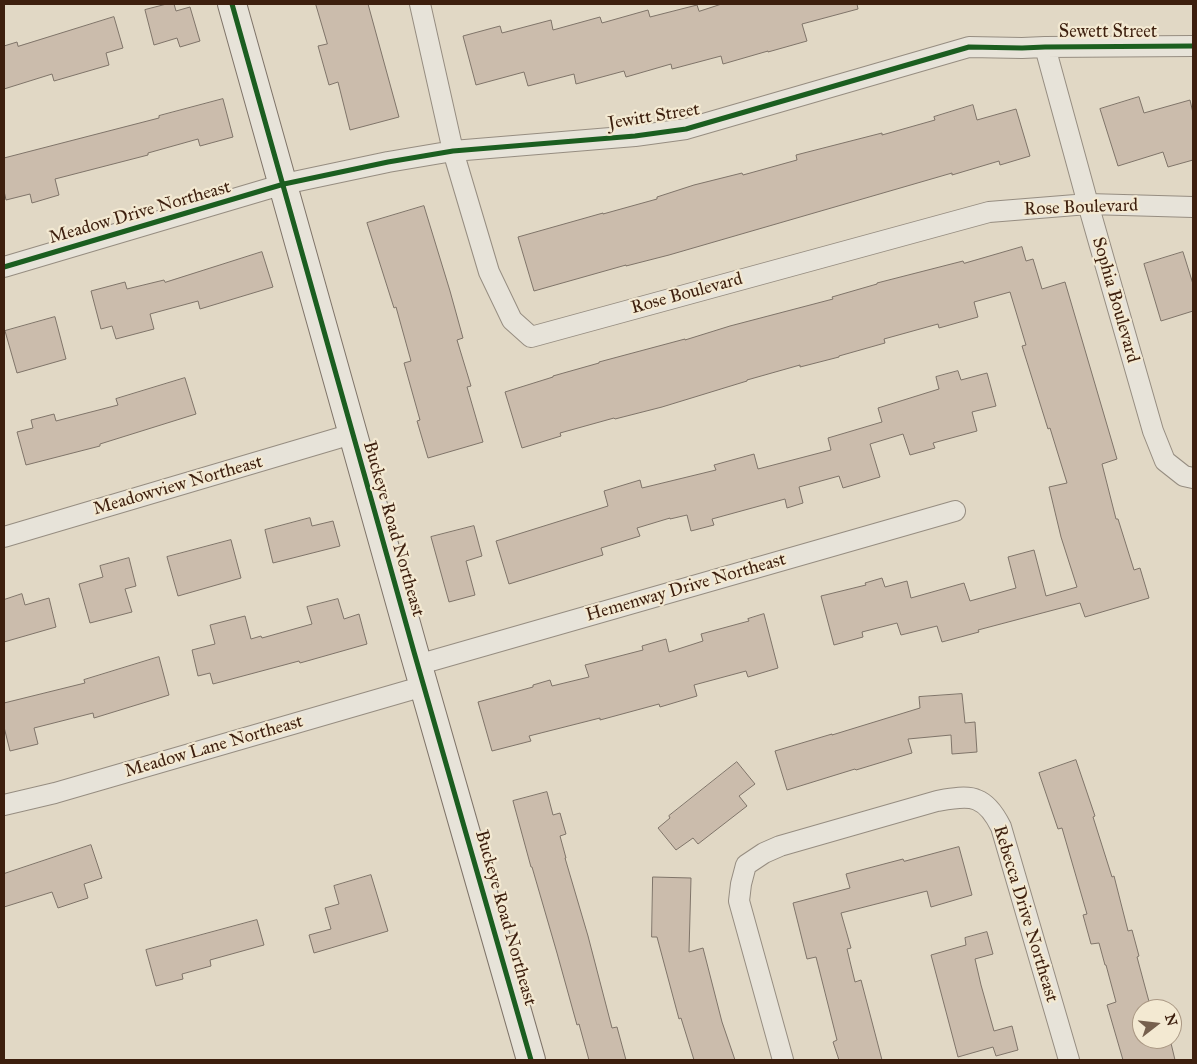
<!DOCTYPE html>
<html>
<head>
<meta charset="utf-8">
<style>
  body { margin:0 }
  #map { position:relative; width:1197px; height:1064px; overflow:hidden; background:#e1d8c5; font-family:"IM FELL Great Primer",serif }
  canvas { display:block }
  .frame { position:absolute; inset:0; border:5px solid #3d1f0e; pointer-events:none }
  .north { position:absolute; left:1132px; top:999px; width:50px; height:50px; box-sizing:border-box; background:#f3e9d2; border:1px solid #aa9884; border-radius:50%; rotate:74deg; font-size:14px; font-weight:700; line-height:20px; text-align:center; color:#3d1f0e }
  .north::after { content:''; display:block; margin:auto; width:18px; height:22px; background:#76604e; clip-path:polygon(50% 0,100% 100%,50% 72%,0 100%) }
</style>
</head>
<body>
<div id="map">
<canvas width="1197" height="1064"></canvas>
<div class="frame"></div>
<div class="north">N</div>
</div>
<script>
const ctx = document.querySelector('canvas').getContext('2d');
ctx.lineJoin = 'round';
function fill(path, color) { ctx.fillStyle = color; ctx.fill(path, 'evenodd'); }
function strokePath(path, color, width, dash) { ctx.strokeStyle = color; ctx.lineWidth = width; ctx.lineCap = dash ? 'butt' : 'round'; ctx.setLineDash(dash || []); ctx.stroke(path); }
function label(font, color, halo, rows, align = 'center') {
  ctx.font = font + ' "IM FELL Great Primer",serif'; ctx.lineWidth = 4.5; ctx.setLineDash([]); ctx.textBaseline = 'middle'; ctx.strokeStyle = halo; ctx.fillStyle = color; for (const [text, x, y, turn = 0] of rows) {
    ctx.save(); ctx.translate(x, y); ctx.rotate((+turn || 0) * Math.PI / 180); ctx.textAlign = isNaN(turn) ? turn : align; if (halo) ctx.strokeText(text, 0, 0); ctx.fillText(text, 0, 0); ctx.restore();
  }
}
const building = new Path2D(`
  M167 4H174L176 11 190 7 200 41 180 47 177 38 154 45 145 10Z
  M316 4H368L399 117 350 130 338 82 329 85 318 46 327 44Z
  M722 4H857L858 9 802 24 807 41 768 52V51L723 64 721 56 672 69 671 64 626 77 624 71 576 84 574 74 528 86 524 72 476 85 463 36 500 26 502 33 551 20 553 30 600 17 602 23 648 10 650 17 697 5 699 11Z
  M114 17 123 48 106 53 109 65 54 81 52 74 4 89V46L17 42 18 46Z
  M1139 97 1144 113 1190 100 1193 113V160L1168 167 1163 152 1118 166 1100 109Z
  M223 99 233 137 200 146 198 139 148 153V155L55 179 59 195 32 203 30 194 6 200 4 191V158L159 118V116Z
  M973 105 977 120 1016 109 1030 156 1000 165 999 161 952 175V173L669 255 626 266V265L534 291 518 237 603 213V214L657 199V197L694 185 742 173 743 175 797 160 796 155 882 133V135L935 120 934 117Z
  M424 206 450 291 463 338 457 340 471 386 467 387 483 442 428 458 417 421 420 420 404 363 411 361 396 307 394 308 367 223Z
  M1022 247 1026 261 1033 259 1042 289 1065 282 1117 459 1102 464 1116 519H1118L1134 570 1140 568 1149 598 1085 617 1080 603 978 630 979 632 942 642 937 626 901 635 897 623 862 632 863 637 834 645 821 596 866 585 865 583 882 578 885 587 907 581 911 598 964 583 970 601 1016 588 1008 557 1034 550 1046 596 1077 587 1061 537 1049 487 1067 483 1050 428 1048 429 1022 346 1026 345 1010 292 974 302 978 317 939 328 938 324 884 339 885 343 839 356V357L800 367V365L747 380V381L662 407 615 419 614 418 560 433 561 436 522 448 505 392 553 377V376L599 363V362L685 339V340L730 326 833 299 832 297 877 284V283L963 261 964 263Z
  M262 252 273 287 200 309 198 301 150 314 154 329 116 339 112 326 101 329 91 291 125 282 127 289 164 280 165 282Z
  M1183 252 1193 284V311L1161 321 1144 264Z
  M55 317 66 359 17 373 5 331Z
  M958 371 961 380 987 373 996 406 972 412 977 431 933 443 935 448 910 455 903 434 870 444 880 477 843 488 839 476 799 487 803 503 787 508 785 499 712 519 714 525 691 531 687 515 670 519V518L637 528 640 536 601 548 603 555 509 584 496 541 608 506 604 491 640 480 642 488 716 470 714 465 754 454 758 469 831 450 828 438 882 422 878 408 939 389 936 377Z
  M185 378 196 414 100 444V446L26 465 17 432 33 428 31 420 54 414 56 421 118 405 116 399Z
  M310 518 312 526 333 521 340 546 273 563 265 530Z
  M474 526 482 556 466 561 475 595 449 602 431 537Z
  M231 540 241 578 178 596 167 557Z
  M129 558 136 586 125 589 132 612 90 623 79 584 103 577 100 566Z
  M22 594 25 605 49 598 56 627 4 642V600Z
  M338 599 344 619 359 614 367 644 300 663 299 661 213 684 210 673 198 676 192 650 215 644 210 625 245 616 251 639 261 636 262 638 312 624 307 607Z
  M764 614 778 668 748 677 746 671 694 685 697 696 660 707 659 704 600 720V718L529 736 531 741 492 751 478 702 533 687V685L550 680 552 686 589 677 585 665 643 650 642 646 666 639 669 652 703 641 701 634 749 621 748 619Z
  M159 657 169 695 94 718 93 713 34 728 38 744 10 751 4 727V703L85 683 84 680Z
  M962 694 965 723 975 722 977 752 952 754 951 735 908 739 912 753 856 770 855 769 787 790 775 751 832 734V735L920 708 919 697Z
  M1076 760 1095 816 1093 817 1112 877 1114 876 1128 931 1132 930 1139 956 1137 957 1151 1009H1142V1039H1170L1175 1060H1123L1107 1005 1116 1002 1106 965H1105L1099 943 1091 944 1083 915 1087 914 1062 828 1058 829 1039 773Z
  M737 762 755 784 739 796 747 806 698 844 693 838 676 850 658 828 670 818 669 816Z
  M547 792 553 815 560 813 566 834 560 836 566 858H565L588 936 612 1028 617 1027 626 1060H589L579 1024 577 1025 557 953 532 867H531L513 801Z
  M91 845 102 878 84 884 88 898 58 908 52 892 4 907V874Z
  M959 847 972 895 931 907 927 891 841 913 851 948 847 949 855 982 861 980 882 1060H839L833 1042 837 1040 816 957 807 959 793 903 850 888 846 874 903 859 904 861Z
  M371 875 388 931 314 953 309 935 331 929 325 908 339 904 334 886Z
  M653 877 691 878 689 952 703 948 722 1022 735 1060H694L681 1018 679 1019 657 937H652Z
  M257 920 264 945 210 960 211 966 182 974 183 979 156 986 146 950Z
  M987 932 993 954 975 959 981 985 994 1031 1012 1026 1018 1050 996 1056 993 1047 958 1057 931 955 966 945 965 938Z`);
const street = new Path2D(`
  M420 4 453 151 489 272 512 320 531 337 989 212 1088 204 1193 207
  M1045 47 1088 204 1153 431 1165 461 1184 476 1193 478
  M4 267 284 184 388 162 453 151 635 136 686 129 969 47 1022 48 1045 47 1193 46
  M4 537 352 434
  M417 665 955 511
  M4 805 55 793 424 686
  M783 1060 739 901 741 884 746 865 764 853 780 846 937 801C948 799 967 795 977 800 988 804 996 817 1001 827L1069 1060`);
const secondary = new Path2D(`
  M232 4C294 219 353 436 414 652 452 788 493 924 531 1060`);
const cycleway = new Path2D(`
  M232 4C294 219 353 436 414 652 452 788 493 924 531 1060
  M4 267 284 184 388 162 453 151 635 136 686 129 969 47 1022 48 1045 47 1193 46`);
const streetNames = [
  ["Sewett Street",1108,33],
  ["Jewitt Street",654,117,-9],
  ["Rose Boulevard",1081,208,-2],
  ["Meadow Drive Northeast",140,213,-16],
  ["Rose Boulevard",687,294,-15],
  ["Sophia Boulevard",1115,300,74],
  ["Meadowview Northeast",178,486,-16],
  ["Buckeye Road Northeast",393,529,74],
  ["Hemenway Drive Northeast",686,588,-16],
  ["Meadow Lane Northeast",214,747,-16],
  ["Rebecca Drive Northeast",1025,914,73],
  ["Buckeye Road Northeast",505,918,74]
];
fill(building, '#cbbcac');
strokePath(building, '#7f7469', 1);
strokePath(street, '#968d81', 22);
strokePath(secondary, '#7f7469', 30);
strokePath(street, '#e7e3d9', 20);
strokePath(secondary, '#e7e3d9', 28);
strokePath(cycleway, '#1b5e20', 5);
label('18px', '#3d1f0e', '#f3e9d2', streetNames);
</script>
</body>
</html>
